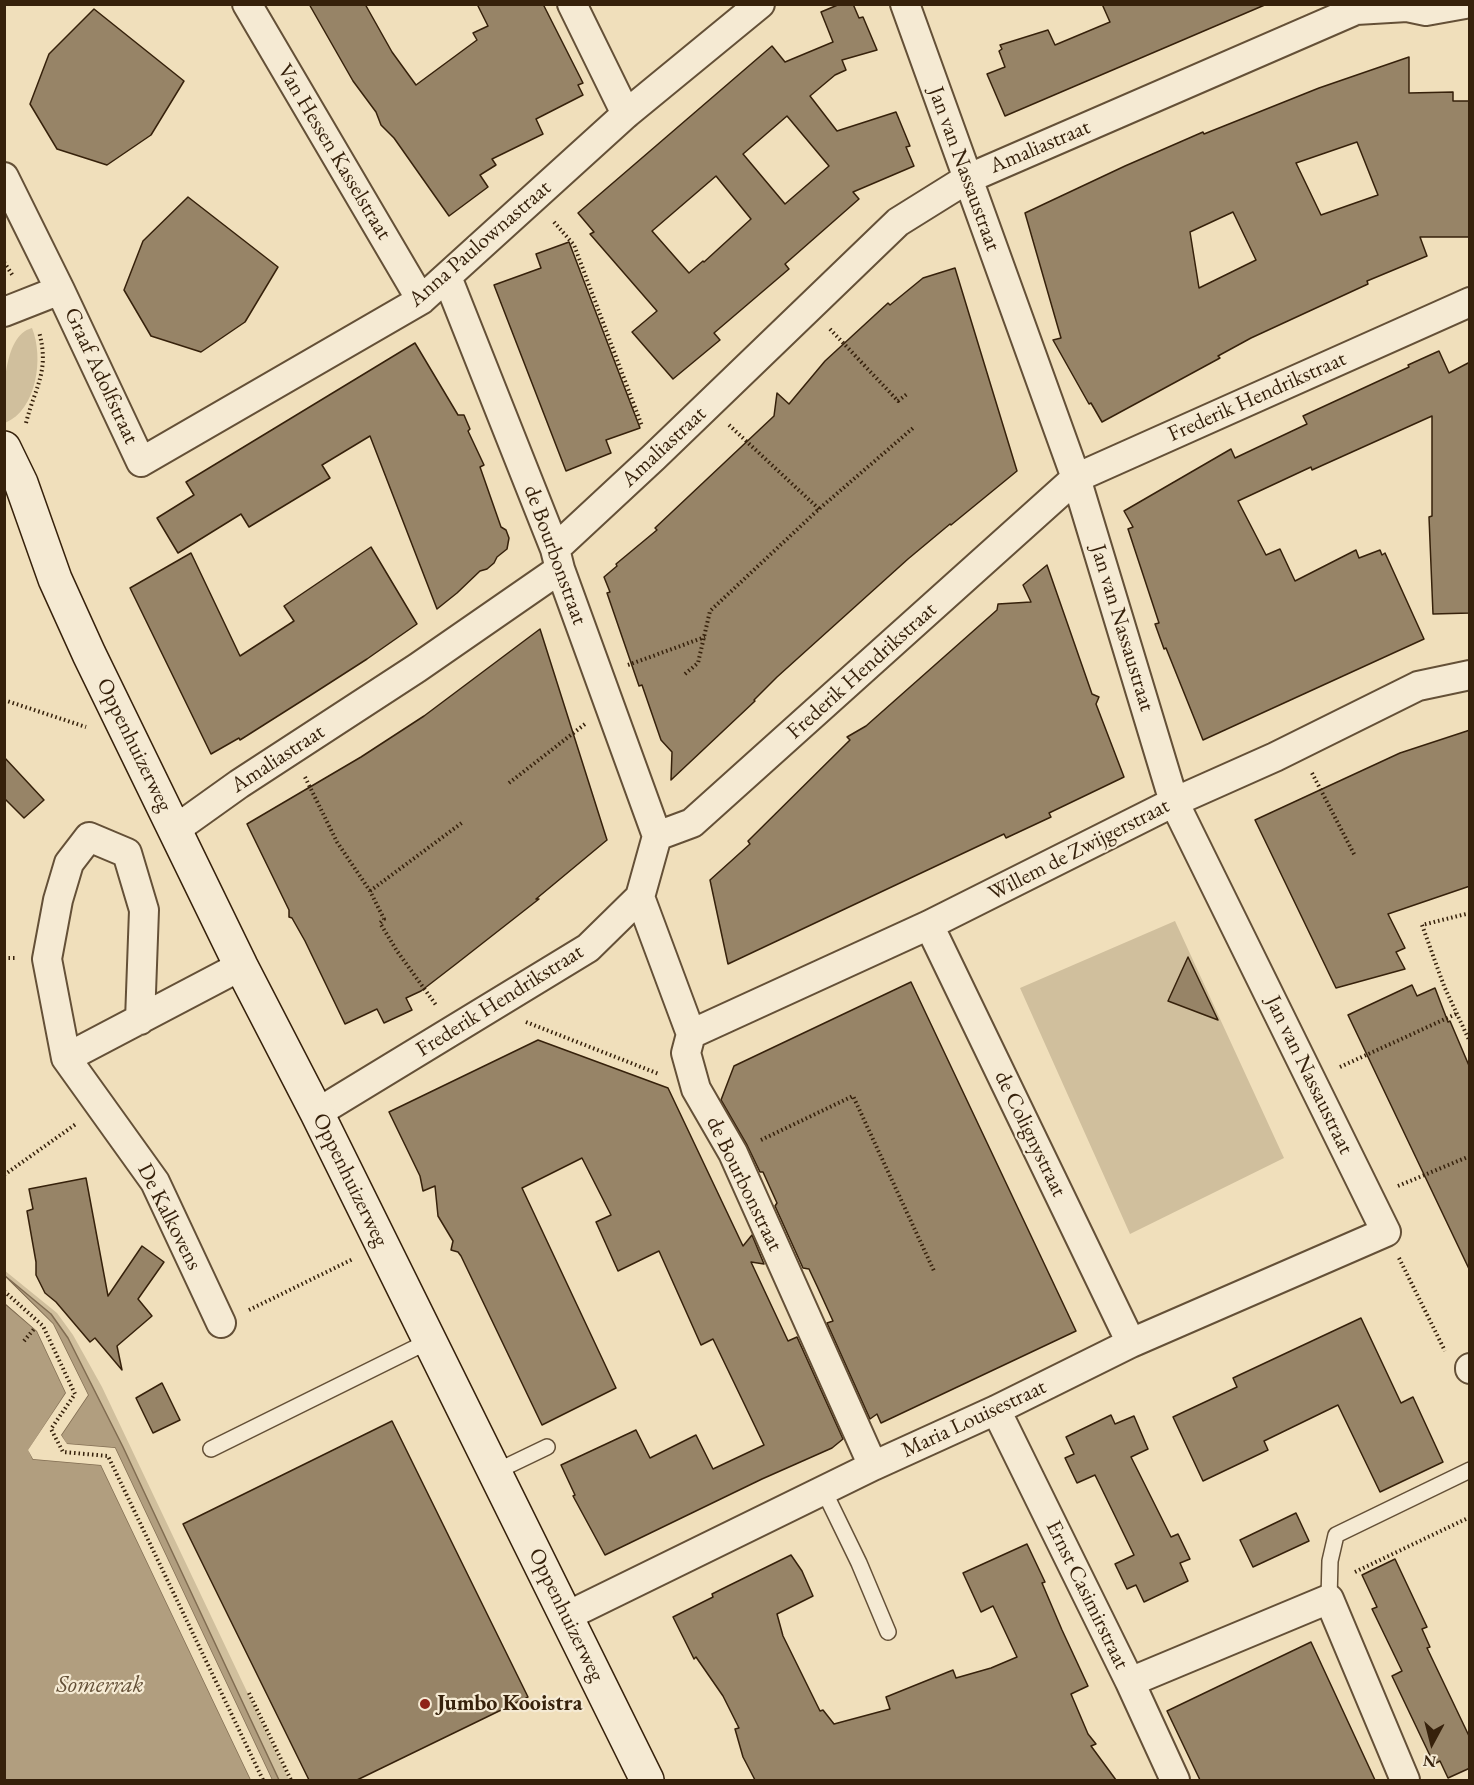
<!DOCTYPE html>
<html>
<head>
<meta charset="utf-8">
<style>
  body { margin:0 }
  #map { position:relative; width:1474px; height:1785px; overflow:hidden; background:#f0dfbb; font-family:"EB Garamond",serif }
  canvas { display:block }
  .frame { position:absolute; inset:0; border:6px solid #36210b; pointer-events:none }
  .north { position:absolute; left:1402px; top:1713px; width:60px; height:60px; -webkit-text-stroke:4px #f5ead3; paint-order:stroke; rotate:187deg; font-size:16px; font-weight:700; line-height:24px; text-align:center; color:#36210b }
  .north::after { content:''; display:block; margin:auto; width:21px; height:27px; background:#36210b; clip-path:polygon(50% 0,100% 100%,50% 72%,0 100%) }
</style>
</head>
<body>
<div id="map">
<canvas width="1474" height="1785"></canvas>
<div class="frame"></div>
<div class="north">N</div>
</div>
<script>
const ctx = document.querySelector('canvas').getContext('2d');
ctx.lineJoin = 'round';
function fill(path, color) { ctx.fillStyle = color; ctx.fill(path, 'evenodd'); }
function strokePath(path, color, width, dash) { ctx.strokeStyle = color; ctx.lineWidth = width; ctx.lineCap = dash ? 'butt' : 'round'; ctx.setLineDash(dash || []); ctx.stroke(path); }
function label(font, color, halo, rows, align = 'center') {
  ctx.font = font + ' "EB Garamond",serif'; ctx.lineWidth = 4.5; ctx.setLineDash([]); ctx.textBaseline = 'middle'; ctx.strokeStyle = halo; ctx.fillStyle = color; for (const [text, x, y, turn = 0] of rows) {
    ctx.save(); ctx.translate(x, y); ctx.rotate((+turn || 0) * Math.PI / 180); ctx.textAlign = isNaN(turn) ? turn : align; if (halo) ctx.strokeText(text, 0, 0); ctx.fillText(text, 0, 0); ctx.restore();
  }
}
const green = new Path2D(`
  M32 328C44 357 37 410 5 423 3 398 2 336 32 328Z
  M1175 921 1284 1158 1130 1234 1020 988Z
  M4 1270 57 1313 73 1335 102 1387 289 1780H279L123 1447 51 1314 5 1275Z`);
const water = new Path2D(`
  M4 1275 51 1314 68 1338 123 1447 279 1780H272L115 1448 66 1444 61 1435 88 1395 53 1324Z
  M4 1303 37 1331 66 1393 29 1450 33 1459 101 1465 251 1780H5Z`);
const pier = new Path2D(`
  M5 1277 53 1324 88 1395 61 1435 67 1444 115 1448 272 1780H269L113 1451 66 1447 59 1436V1433L85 1395 50 1325 4 1282Z
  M4 1300 39 1329 69 1393 32 1450 35 1456 104 1463 254 1780H251L101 1465 33 1459 28 1450 66 1393 37 1331 5 1303Z`);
const building = new Path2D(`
  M309 4H365L392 52 416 85 477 40 473 33 488 26 477 4H543L583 83 578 85 583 95 536 119 543 134 492 159 496 165 480 175 488 187 449 216 394 138 381 125 376 112 353 81Z
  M840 4H853L859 18 863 17 877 50 842 60 846 70 835 75 810 96 837 131 896 112 910 146 906 147 914 166 853 192 859 199 785 264 789 269 714 333 720 340 673 379 632 332 657 311 590 234 594 232 578 213 772 46 785 62 833 42 821 12ZM787 116 829 166 785 204 743 154ZM716 176 751 219 704 262 703 261 689 273 652 231Z
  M1102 4H1267L1005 116 987 74 1005 67 999 51 1002 49 1000 45 1048 30 1055 45 1110 22Z
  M94 9 184 81 151 135 107 165 57 149 30 104 49 54Z
  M1409 57V93L1453 92V101H1470V237H1420L1427 256 1367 281 1368 284 1251 338 1218 356 1220 358 1102 422 1091 403 1089 404 1053 340 1061 338 1025 213 1125 166 1203 132 1204 134 1319 88ZM1357 142 1378 195 1321 215 1296 163ZM1233 212 1256 260 1199 288 1190 232Z
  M188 197 278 267 245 322 201 352 151 336 124 290 143 241Z
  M569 242 640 428 606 440 611 453 566 471 494 285 541 268 536 254Z
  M955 268 1017 471 951 525 950 524 908 559 777 677 754 700 755 701 671 780 672 752 661 740 642 685 639 686 607 593 610 592 604 577 617 566 616 564 657 530 655 528 774 416 777 393 789 404 825 361 888 303 890 305 923 278Z
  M415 343 458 415H464L470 429 468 431 484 465 480 467 501 527 506 530 509 538 507 549 497 557 494 563 487 569 480 571 457 593 437 609 370 436 322 465 330 478 249 527 241 514 178 553 157 518 194 495 186 482Z
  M1439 351 1449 373 1470 362V613L1433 614 1429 517 1432 516V416L1312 470 1311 467 1238 501 1266 555 1280 549 1295 581 1356 550 1359 558 1380 550 1382 555 1385 553 1424 639 1203 740 1166 648 1164 649 1155 624 1159 623 1128 529 1133 527 1124 511 1231 449 1235 458 1307 424 1303 416 1409 367 1408 365Z
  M371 547 417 624 367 659 311 695 240 740 239 738 211 754 130 588 191 553 240 656 294 621 284 606Z
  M1047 565 1092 694 1099 697 1096 704 1124 777 1049 813 1051 817 1006 838 1004 834 728 964 710 880 750 844 748 841 850 740 847 737 866 726 997 610 998 604 1031 602 1023 585Z
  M540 629 607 840 536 899H539L456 964 421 991 406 998 412 1010 384 1023 377 1009 345 1024 305 941 292 918 289 917V910L247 824 361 757 424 716Z
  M1470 730V886L1388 914 1405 948 1396 952 1405 969 1336 988 1255 820 1400 753Z
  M4 757 44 800 24 818 4 798Z
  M1188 957 1218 1020 1168 1001Z
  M911 982 1076 1331 881 1423 877 1414 870 1419 827 1323 833 1321 817 1286 809 1269 803 1268 775 1206 777 1203 763 1172H760L747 1145 721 1100 734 1066Z
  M1412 985 1417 996 1435 988 1448 1022 1450 1021 1470 1068V1271L1348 1015Z
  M538 1040 668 1088 743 1246 752 1235 764 1264 751 1262 788 1341 797 1337 843 1439 832 1448 762 1479 605 1555 573 1496 575 1495 561 1465 636 1430 650 1458 696 1435 713 1469 764 1445 713 1339 701 1345 659 1251 618 1271 596 1222 611 1215 582 1158 522 1188 616 1388 542 1425 461 1256 458 1252 451 1250 453 1241 438 1216 435 1186 423 1191 420 1176 389 1112Z
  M86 1178 108 1296 142 1246 164 1262 138 1299 152 1316 117 1346 122 1370 95 1338 90 1342 56 1302 45 1293 36 1275V1262L27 1211 33 1209 29 1189Z
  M1361 1318 1401 1403 1413 1397 1443 1462 1380 1492 1338 1405 1264 1441 1268 1450 1203 1481 1173 1417 1237 1387 1233 1378Z
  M162 1383 180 1420 153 1433 136 1398Z
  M1111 1415 1115 1424 1134 1416 1148 1449 1131 1457 1171 1537 1178 1534 1190 1559 1180 1563 1188 1581 1144 1602 1136 1585 1127 1589 1115 1564 1134 1555 1095 1475 1077 1483 1065 1458 1074 1454 1066 1437Z
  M392 1421 528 1697 357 1780H309L183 1524Z
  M1296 1513 1309 1541 1253 1567 1240 1540Z
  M1027 1544 1045 1582 1042 1583 1062 1630 1088 1686 1071 1694 1088 1734 1096 1744 1091 1746 1116 1780H755L743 1757 735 1729 739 1728 723 1696 696 1657 694 1659 673 1617 713 1597 712 1594 726 1587 791 1555 802 1571 813 1596 777 1614 783 1636 820 1711 823 1710 834 1724 890 1709 886 1697 953 1670 956 1678 991 1668 1017 1657 993 1606 981 1612 963 1573Z
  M1395 1559 1427 1627 1422 1629 1430 1647 1427 1648 1470 1738V1768L1448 1778 1440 1761 1434 1764 1392 1676 1402 1671 1372 1609 1377 1607 1362 1575Z
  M1311 1642 1375 1780H1200L1167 1711Z`);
const path = new Path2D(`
  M554 222 574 245 642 426
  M4 262 13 276
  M830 329 898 401 907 394
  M26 423C35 387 50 371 39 332
  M729 425 819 509
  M628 665 705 637
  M685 674 698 663 710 611 819 509 913 428
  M4 700 86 727
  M1312 773 1355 856
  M305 777 337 842 370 891 384 919 380 923 397 951 436 1005
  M509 783 585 724
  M370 891 463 822
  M1470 913 1422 925 1444 986 1470 1042
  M4 958H16
  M526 1022 659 1074
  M1340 1067 1456 1014
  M761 1140 853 1096 934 1271
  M4 1175 76 1124
  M1398 1186 1470 1156
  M1399 1258 1445 1351
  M4 1291 43 1326 75 1394 51 1429 63 1452 108 1456 263 1780
  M249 1310 353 1259
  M24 1341 34 1329
  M1355 1572 1470 1517
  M249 1693 291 1780`);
const service = new Path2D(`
  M211 1449 429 1341
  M495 1472 547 1447
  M824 1491 859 1563 888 1632
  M1329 1599 1330 1561 1336 1535 1470 1470`);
const minor = new Path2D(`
  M247 4 421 300
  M572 4 626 114
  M4 177 60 290 141 462 421 300 626 114 760 4
  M447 277 555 549 560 569 657 836
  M4 312 60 290
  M555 549 654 457 898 222 967 179 1356 10 1407 7 1426 11 1465 4
  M176 829 239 784 417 668 560 569
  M640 897 691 1034 686 1053 696 1089 733 1153 873 1466
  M929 925 1131 1343
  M140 1020 144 910 127 853 89 837 69 863 58 900 47 959 66 1058 155 1182 221 1323
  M691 1034 929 925 1174 802 1275 757 1418 686 1470 675
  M66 1058 241 966
  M317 1113 588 948 640 897 657 836 692 823 1076 478 1470 302
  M1470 1368V1369
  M996 1410 1130 1682 1175 1780
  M567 1616 873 1466 996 1410 1131 1343 1386 1232 1174 802 1076 478 905 4
  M1130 1682 1329 1599 1405 1780`);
const secondary = new Path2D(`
  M4 448 21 483 55 579 89 654 241 966 317 1113 647 1780`);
const markers = [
  [425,1704,6,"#8f2418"]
];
const streetNames = [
  ["Amaliastraat",1040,147,-23],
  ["Van Hessen Kasselstraat",334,152,59],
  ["Jan van Nassaustraat",964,169,70],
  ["Anna Paulownastraat",480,244,-41],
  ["Graaf Adolfstraat",101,376,65],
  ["Frederik Hendrikstraat",1257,397,-24],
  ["Amaliastraat",664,447,-43],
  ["de Bourbonstraat",555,555,70],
  ["Jan van Nassaustraat",1122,628,73],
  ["Frederik Hendrikstraat",862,671,-42],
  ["Oppenhuizerweg",134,745,64],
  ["Amaliastraat",278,759,-33],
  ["Willem de Zwijgerstraat",1079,850,-27],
  ["Frederik Hendrikstraat",500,1001,-32],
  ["Jan van Nassaustraat",1309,1075,64],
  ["de Colignystraat",1030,1134,64],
  ["Oppenhuizerweg",350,1180,64],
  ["de Bourbonstraat",744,1184,64],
  ["De Kalkovens",169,1217,63],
  ["Maria Louisestraat",974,1419,-25],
  ["Ernst Casimirstraat",1087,1595,64],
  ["Oppenhuizerweg",566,1615,64]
];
const poiNames = [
  ["Jumbo Kooistra",437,1704]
];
const waterNames = [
  ["Somerrak",100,1685]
];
fill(green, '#d0bf9d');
fill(water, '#b19e7f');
strokePath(water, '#806c51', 1.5);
fill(pier, '#f0dfbb');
fill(building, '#978467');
strokePath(building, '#36210b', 1.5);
strokePath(service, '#645037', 18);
strokePath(minor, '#645037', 32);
strokePath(secondary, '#36210b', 36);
strokePath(path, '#36210b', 4, [1.5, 3]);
strokePath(service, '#f5ead3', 15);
strokePath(minor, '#f5ead3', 28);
strokePath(secondary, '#f5ead3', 33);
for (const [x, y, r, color] of markers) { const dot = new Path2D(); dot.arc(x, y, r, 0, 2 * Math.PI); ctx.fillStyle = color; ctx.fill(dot); strokePath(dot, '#f5ead3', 2); }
label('22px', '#36210b', '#f5ead3', streetNames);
label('bold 22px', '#36210b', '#f5ead3', poiNames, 'left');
label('italic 24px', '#614d34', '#f5ead3', waterNames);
</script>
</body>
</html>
